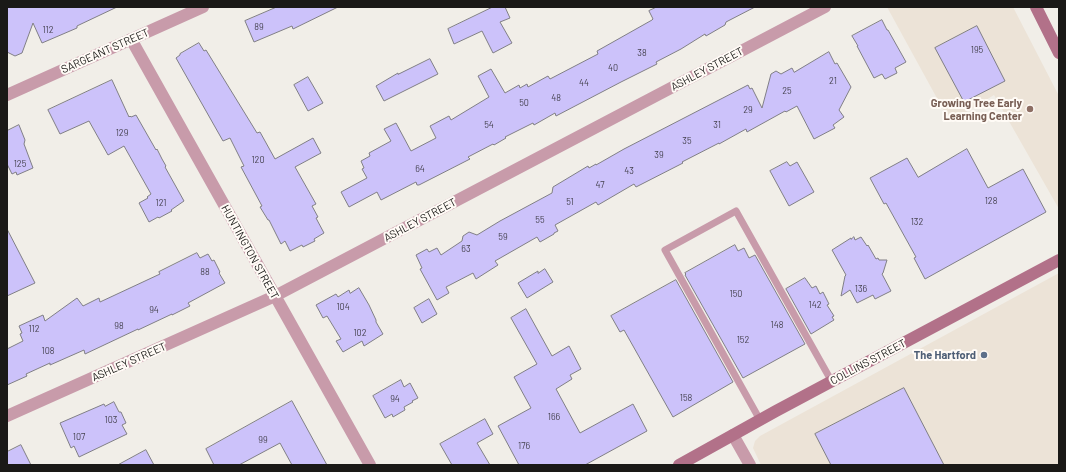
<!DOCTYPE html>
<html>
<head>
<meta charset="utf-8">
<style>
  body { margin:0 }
  #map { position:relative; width:1066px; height:472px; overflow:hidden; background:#f1eee8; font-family:Barlow,sans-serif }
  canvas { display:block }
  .frame { position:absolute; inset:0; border:8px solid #1a1917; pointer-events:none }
</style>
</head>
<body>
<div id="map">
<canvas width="1066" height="472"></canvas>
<div class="frame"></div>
</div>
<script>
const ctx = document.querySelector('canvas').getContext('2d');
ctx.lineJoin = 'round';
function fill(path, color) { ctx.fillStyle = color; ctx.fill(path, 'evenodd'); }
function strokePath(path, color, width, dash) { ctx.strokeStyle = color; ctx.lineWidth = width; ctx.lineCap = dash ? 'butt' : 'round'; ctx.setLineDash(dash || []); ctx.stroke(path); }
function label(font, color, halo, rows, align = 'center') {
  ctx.font = font + ' Barlow,sans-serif'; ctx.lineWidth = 4; ctx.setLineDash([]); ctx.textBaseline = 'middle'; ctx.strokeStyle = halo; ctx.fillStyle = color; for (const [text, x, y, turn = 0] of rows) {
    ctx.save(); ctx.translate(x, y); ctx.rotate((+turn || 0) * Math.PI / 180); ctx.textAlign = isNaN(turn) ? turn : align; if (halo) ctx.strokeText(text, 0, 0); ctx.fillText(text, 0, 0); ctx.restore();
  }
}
const built = new Path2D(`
  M887 7H1013L1059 96V209L994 95 950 122Z
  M1059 273V465H761L753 448 755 441 760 436Z`);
const building = new Path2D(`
  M7 7H117L79 25 77 26V28L42 43 33 23 22 53 15 56 7 52Z
  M277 7H338L293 29 292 26 254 42 245 21Z
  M493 7H505L510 18 500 22 512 43 493 53 482 31 454 44 448 29Z
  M657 7H755L726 22 725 25 706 36 705 34 681 49 656 62 657 64 621 82 556 116 555 113 534 125 533 123 505 137 506 138 494 145 493 144 468 157 470 159 419 185H417L416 182 381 200 377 192 349 207 341 192 367 178 362 169 364 168 361 161 370 156 369 153 391 141 384 129 396 123 411 151 436 138 430 126 449 116 451 120 489 97 478 76 491 69 505 93 519 85 520 88 527 84 528 87 548 76 550 79 598 54 597 51 652 20 653 19 649 11Z
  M882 20 887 30H888L906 62 895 68 897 73 885 79 882 74 874 78 857 46H858L852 36Z
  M977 26 1005 81 964 102 935 48Z
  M199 43 204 51 206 50 257 133 260 132 275 159 313 138 321 153 295 167 316 204 312 206 318 217 316 218 324 233 314 239 315 241 303 247 302 245 290 251 285 241 281 244 269 220H268L260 207 262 206 241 167 244 166 230 138 223 141 176 58 180 55V54Z
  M829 52 835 64 837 63 851 87 839 110 844 117 833 125 835 128 814 139 797 106 786 112 785 111 747 132 746 129 719 144V143L682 162 683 163 636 187 634 184 598 205 596 202 555 225 558 231 554 233V234L540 242 537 237 495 261 498 265 476 279 473 273 446 287 449 293 437 300 420 269 422 268 416 255 427 249 429 252 437 248 441 255 462 241 463 236 469 232 477 235 500 221 552 193 553 187 588 166 589 168 596 164V165L624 149 748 85 750 89 752 88 762 108 771 74 776 71 781 74 792 68 794 72Z
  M430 59 438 74 384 101 376 86 398 73V74Z
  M308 77 323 103 308 111 294 85Z
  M112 80 129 117 130 116 131 117 136 115 156 150 157 149 162 159 166 166 165 167 184 201 171 210 172 211 159 218 158 217 149 222 139 203 148 198 147 197 151 194 124 146 108 155 89 121 60 134 48 110Z
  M19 125 25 140 24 144 33 168 17 175 16 172 12 174 7 164V131Z
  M967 149 988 188 1023 169 1046 212 925 279 914 258 916 257 886 203 884 204 870 178 907 158 918 177Z
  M787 162 790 166 797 162 814 192 789 206 770 171Z
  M7 229 35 283 7 296Z
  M854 237 855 240 861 237 867 246 868 245 876 259 878 258 879 260H887L883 273 882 274 891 291 875 299 873 295 857 303 850 290 841 296 845 276 846 275 832 250 851 238V239Z
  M735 245 738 251 744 248 749 258 755 255 805 344 743 378 685 275 686 274 685 273Z
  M197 253 200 258 208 254 212 261 214 260 220 272 219 273 225 283 188 303 190 306 172 315V314L138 330V329L85 354 84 350 50 365V363L26 374 27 376 7 385V349L23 341 20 334 22 333 19 326 43 315 45 321 77 298 83 306 99 298 100 302 160 274 159 272Z
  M545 269 553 282 527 298 518 283 538 271V273Z
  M805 278 812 288 816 286 820 294 823 292 829 304 827 305 834 316 832 317 834 320 811 334 786 289Z
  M676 280 733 382 673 417 624 330 620 332 611 316Z
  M359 288 369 305 376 320V322L383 334 364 346 362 341 343 352 336 341 341 339 327 316 323 318 316 305 336 294 338 297 349 290 350 293Z
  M429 299 437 314 422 323 414 308Z
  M526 309 552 356 569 346 581 369 570 375 572 379 556 389 580 433 633 404 647 431 585 465H519L498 426 531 408 514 377 537 364 511 318Z
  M401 380 404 387 410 383 418 398 412 401 413 402 404 407 405 410 393 417 392 414 385 418 373 396Z
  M904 388 944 465H831L815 434Z
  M292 401 327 465H292L280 443 239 465H214L206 449Z
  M114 402 119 412H121L126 423 122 425 127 434 79 457 74 446 71 448 60 423 104 404 105 406Z
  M485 419 493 434 477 443 490 465H452L440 444Z
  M21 445 31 465H7V452Z
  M146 450 154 465H118Z`);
const lane = new Path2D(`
  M760 420 665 250 736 211 832 382`);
const street = new Path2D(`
  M131 39 370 465
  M7 95 203 7
  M7 416 275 296 825 7
  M733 435 750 465`);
const secondary = new Path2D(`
  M1036 7 1059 53
  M679 465 776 411 1059 260`);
const markers = [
  [1030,109,4,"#8d6e63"],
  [984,355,4,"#5c6f8a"]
];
const numberNames = [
  ["89",259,27],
  ["112",48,30],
  ["195",977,50],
  ["38",642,53],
  ["40",613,68],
  ["21",833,81],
  ["44",584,83],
  ["25",787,91],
  ["48",556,98],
  ["50",524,103],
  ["29",748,110],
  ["54",489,125],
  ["31",717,125],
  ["129",122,133],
  ["35",687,141],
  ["39",659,155],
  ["120",258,160],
  ["125",20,164],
  ["64",420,169],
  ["43",629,171],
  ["47",600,185],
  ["128",991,201],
  ["51",570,202],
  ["121",161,203],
  ["55",540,220],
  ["132",917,222],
  ["59",503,237],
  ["63",466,249],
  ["88",205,272],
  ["136",861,289],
  ["150",736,294],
  ["142",815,305],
  ["104",343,307],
  ["94",154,310],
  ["148",777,325],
  ["98",119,326],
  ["112",34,329],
  ["102",360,333],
  ["152",743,340],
  ["108",48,351],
  ["158",686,398],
  ["94",395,399],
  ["166",554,417],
  ["103",111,420],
  ["107",79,437],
  ["99",263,440],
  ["176",524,446]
];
const streetNames = [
  ["SARGEANT STREET",105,51,-24],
  ["ASHLEY STREET",707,69,-28],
  ["ASHLEY STREET",420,220,-28],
  ["HUNTINGTON STREET",250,252,61],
  ["ASHLEY STREET",129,362,-24],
  ["COLLINS STREET",868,362,-28]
];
const educationNames = [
  ["Growing Tree Early",1022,103],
  ["Learning Center",1022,116]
];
const serviceNames = [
  ["The Hartford",976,355]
];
fill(built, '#ece3d7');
fill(building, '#ccc2fa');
strokePath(building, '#807f85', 1);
strokePath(lane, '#c89baa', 7);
strokePath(street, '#c89baa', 12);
strokePath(secondary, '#b27189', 12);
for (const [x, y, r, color] of markers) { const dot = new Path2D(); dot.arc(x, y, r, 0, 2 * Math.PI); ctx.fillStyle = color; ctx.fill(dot); strokePath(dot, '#fffbf6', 1.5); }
label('9px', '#464350', null, numberNames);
label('11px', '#1a1917', '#fffbf6', streetNames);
label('bold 11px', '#785e54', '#fffbf6', educationNames, 'right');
label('bold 11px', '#4e5e75', '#fffbf6', serviceNames, 'right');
</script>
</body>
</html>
